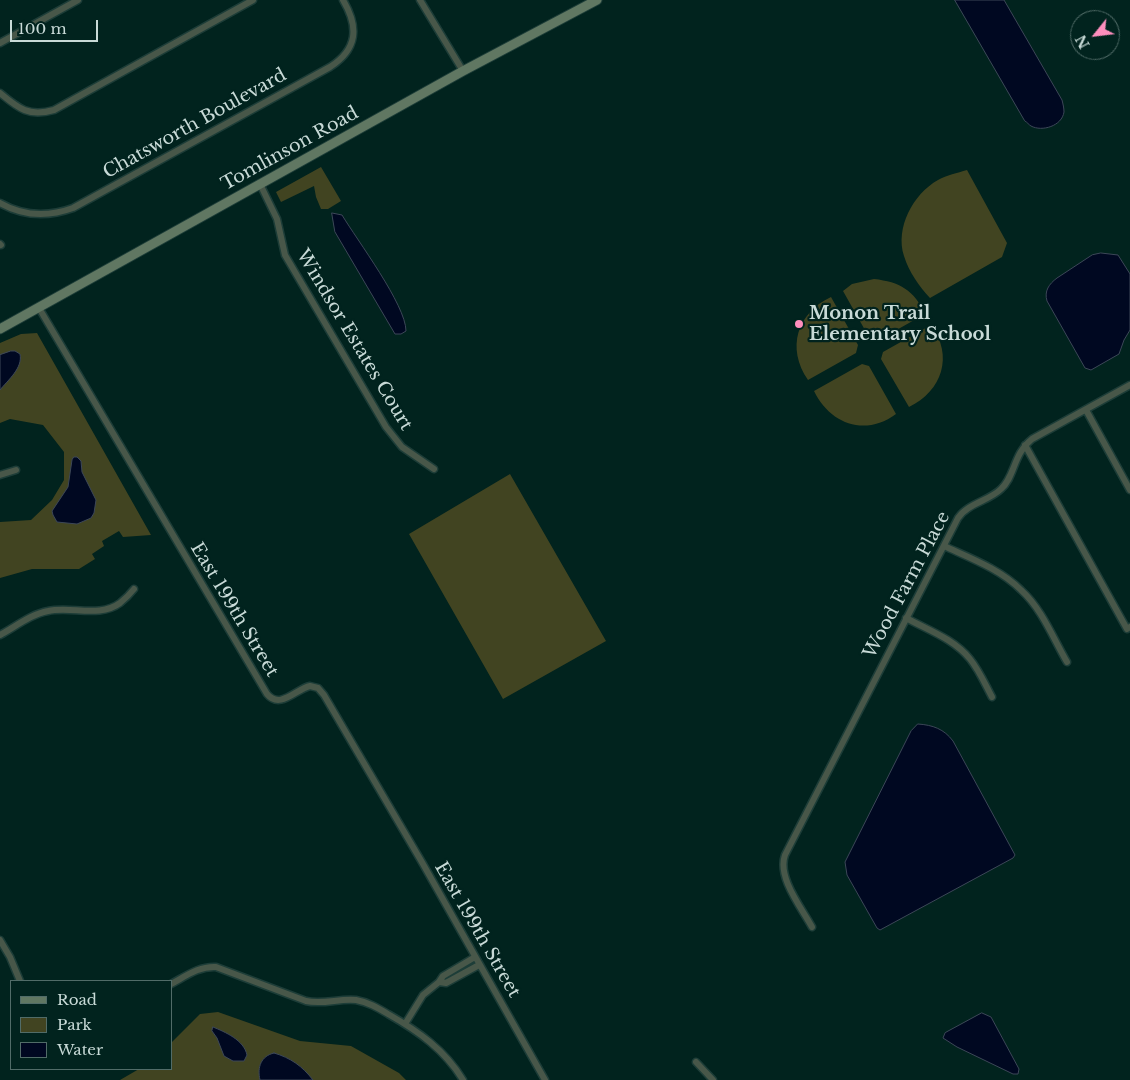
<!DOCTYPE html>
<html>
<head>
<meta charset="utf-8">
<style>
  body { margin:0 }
  #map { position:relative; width:1130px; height:1080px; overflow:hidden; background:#01231e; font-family:"Libre Baskerville",serif }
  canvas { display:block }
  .legend { position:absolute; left:10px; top:980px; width:162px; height:90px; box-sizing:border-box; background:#01231e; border:1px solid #516c68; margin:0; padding:6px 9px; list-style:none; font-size:15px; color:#c8dad7 }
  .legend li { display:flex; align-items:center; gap:10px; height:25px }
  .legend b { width:25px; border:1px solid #516c68 }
  .north { position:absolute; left:1070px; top:10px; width:50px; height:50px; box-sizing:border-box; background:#01231e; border:1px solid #516c68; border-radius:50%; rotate:241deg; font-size:14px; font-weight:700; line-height:20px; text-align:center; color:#c8dad7 }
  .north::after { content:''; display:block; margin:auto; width:18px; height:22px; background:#fe8ebd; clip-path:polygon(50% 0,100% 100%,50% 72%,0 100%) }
  .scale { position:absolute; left:10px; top:20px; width:88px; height:22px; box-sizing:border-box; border:2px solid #c8dad7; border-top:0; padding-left:6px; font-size:15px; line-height:18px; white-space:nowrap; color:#c8dad7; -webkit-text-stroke:4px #01231e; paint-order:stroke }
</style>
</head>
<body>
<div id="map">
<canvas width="1130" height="1080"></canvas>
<ul class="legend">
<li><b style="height:6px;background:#607762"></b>Road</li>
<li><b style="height:14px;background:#414421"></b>Park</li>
<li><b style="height:14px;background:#000821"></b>Water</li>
</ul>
<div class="north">N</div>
<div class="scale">100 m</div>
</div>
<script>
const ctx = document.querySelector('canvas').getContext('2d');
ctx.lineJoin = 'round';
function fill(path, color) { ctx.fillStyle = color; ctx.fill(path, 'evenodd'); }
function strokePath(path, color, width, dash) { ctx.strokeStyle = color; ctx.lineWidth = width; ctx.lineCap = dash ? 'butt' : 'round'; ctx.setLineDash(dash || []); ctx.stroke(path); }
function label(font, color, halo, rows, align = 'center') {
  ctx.font = font + ' "Libre Baskerville",serif'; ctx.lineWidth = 4.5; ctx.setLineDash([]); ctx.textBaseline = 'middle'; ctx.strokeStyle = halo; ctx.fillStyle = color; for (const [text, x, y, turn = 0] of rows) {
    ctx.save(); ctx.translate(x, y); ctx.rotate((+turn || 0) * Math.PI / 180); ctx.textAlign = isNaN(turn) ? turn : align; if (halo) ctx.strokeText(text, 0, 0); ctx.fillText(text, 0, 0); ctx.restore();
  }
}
const green = new Path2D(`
  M321 167 341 201 328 209H321L316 197 314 186 281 202 276 192Z
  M967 170 1007 243 1002 257 930 298C919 286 909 272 904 256 895 228 913 194 938 180 947 175 957 173 967 170Z
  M874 279C900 282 914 290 925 314L877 341 870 339 843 291 852 284Z
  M831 297 858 345 856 353 808 380C786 348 797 313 831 297Z
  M931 325C954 356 942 391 909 407L881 359 883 352Z
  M37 333 151 535 123 537 119 531 102 541 104 546 92 554 95 559 79 569H32L0 578V522L31 520 52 500 64 480V452L43 425 10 419 0 423V343L21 334Z
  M862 364 869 366 896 414C865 437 830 424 814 391Z
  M510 474 606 641 503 699 409 534Z
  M218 1012 300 1041 351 1046 399 1073 406 1080H120L139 1069H171V1043L200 1014Z`);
const water = new Path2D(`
  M955 0H1004L1062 100C1063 104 1064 108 1064 112 1062 126 1042 132 1031 126 1029 125 1027 122 1025 121Z
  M332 213 342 215C357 240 406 305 406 331L401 334H395L335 232Z
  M1101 253 1118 255 1130 274V330L1124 340 1119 354 1091 370 1085 368 1047 301C1044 291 1049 284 1057 278L1092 255Z
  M11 351H15L20 354C23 368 8 380 0 390V355Z
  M74 457H77L81 461 82 472 96 500 94 513 91 518 77 524 57 522 53 515 52 511 68 487 72 460Z
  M918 724C933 725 944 729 953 741L1015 855 1013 858 880 930 877 928 847 875 845 862 911 731Z
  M982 1013 991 1017 1019 1069 1018 1074H1013L957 1047 943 1038 945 1033Z
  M213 1027C225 1032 244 1040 247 1055L244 1061H233L224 1056 217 1038 212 1031Z
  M274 1053C291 1058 302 1066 313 1080H260C257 1067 261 1056 274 1053Z`);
const street = new Path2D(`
  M420 0 463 71
  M0 43 78 0
  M0 93C19 109 29 117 54 110L253 0
  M260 184 277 219 285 255 386 427 402 447 434 469
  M0 203C23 216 48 217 73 208L330 67C358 49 359 27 343 0
  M0 244 1 245
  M39 308 267 694C280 710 296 689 310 686L318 688 324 695 423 864 545 1080
  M1086 410 1130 490
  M1025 445 1127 629 1130 627
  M0 475 16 470
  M944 546C970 558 1000 569 1021 590 1042 609 1053 638 1067 662
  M906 618C928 630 954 639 970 659 979 670 985 684 992 697
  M0 635C15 627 31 614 48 611 71 606 100 618 120 603 125 599 130 594 134 589
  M812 927C801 907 777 877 785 855L958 518C968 503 989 501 1001 489 1015 477 1013 454 1032 439L1130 385
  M0 940 10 957 20 981
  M439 982 446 983 479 965
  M171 984C186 976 199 966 216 967L306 1001C323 1005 340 998 356 1000 368 1002 378 1008 388 1014 418 1031 445 1050 463 1080
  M405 1024 423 995 439 982 443 976 475 957
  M696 1062 713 1080`);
const secondary = new Path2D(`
  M0 329 463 71 597 0`);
const markers = [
  [799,324,5,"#fe8ebd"]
];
const streetNames = [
  ["Chatsworth Boulevard",195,124,-29],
  ["Tomlinson Road",290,149,-29],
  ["Windsor Estates Court",354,340,59],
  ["Wood Farm Place",907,585,-62],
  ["East 199th Street",234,610,59],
  ["East 199th Street",477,930,60]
];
const poiNames = [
  ["Monon Trail",809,314],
  ["Elementary School",809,335]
];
fill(green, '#414421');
fill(water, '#000821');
strokePath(water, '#3c4758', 1);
strokePath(street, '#1d3d38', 9);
strokePath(secondary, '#1d3d38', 11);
strokePath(street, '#485749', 6);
strokePath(secondary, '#607762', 9);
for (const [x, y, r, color] of markers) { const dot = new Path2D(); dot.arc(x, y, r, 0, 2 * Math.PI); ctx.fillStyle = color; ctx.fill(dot); strokePath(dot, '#01231e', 2); }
label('18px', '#c8dad7', '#01231e', streetNames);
label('bold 18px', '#c8dad7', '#01231e', poiNames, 'left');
</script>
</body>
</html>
